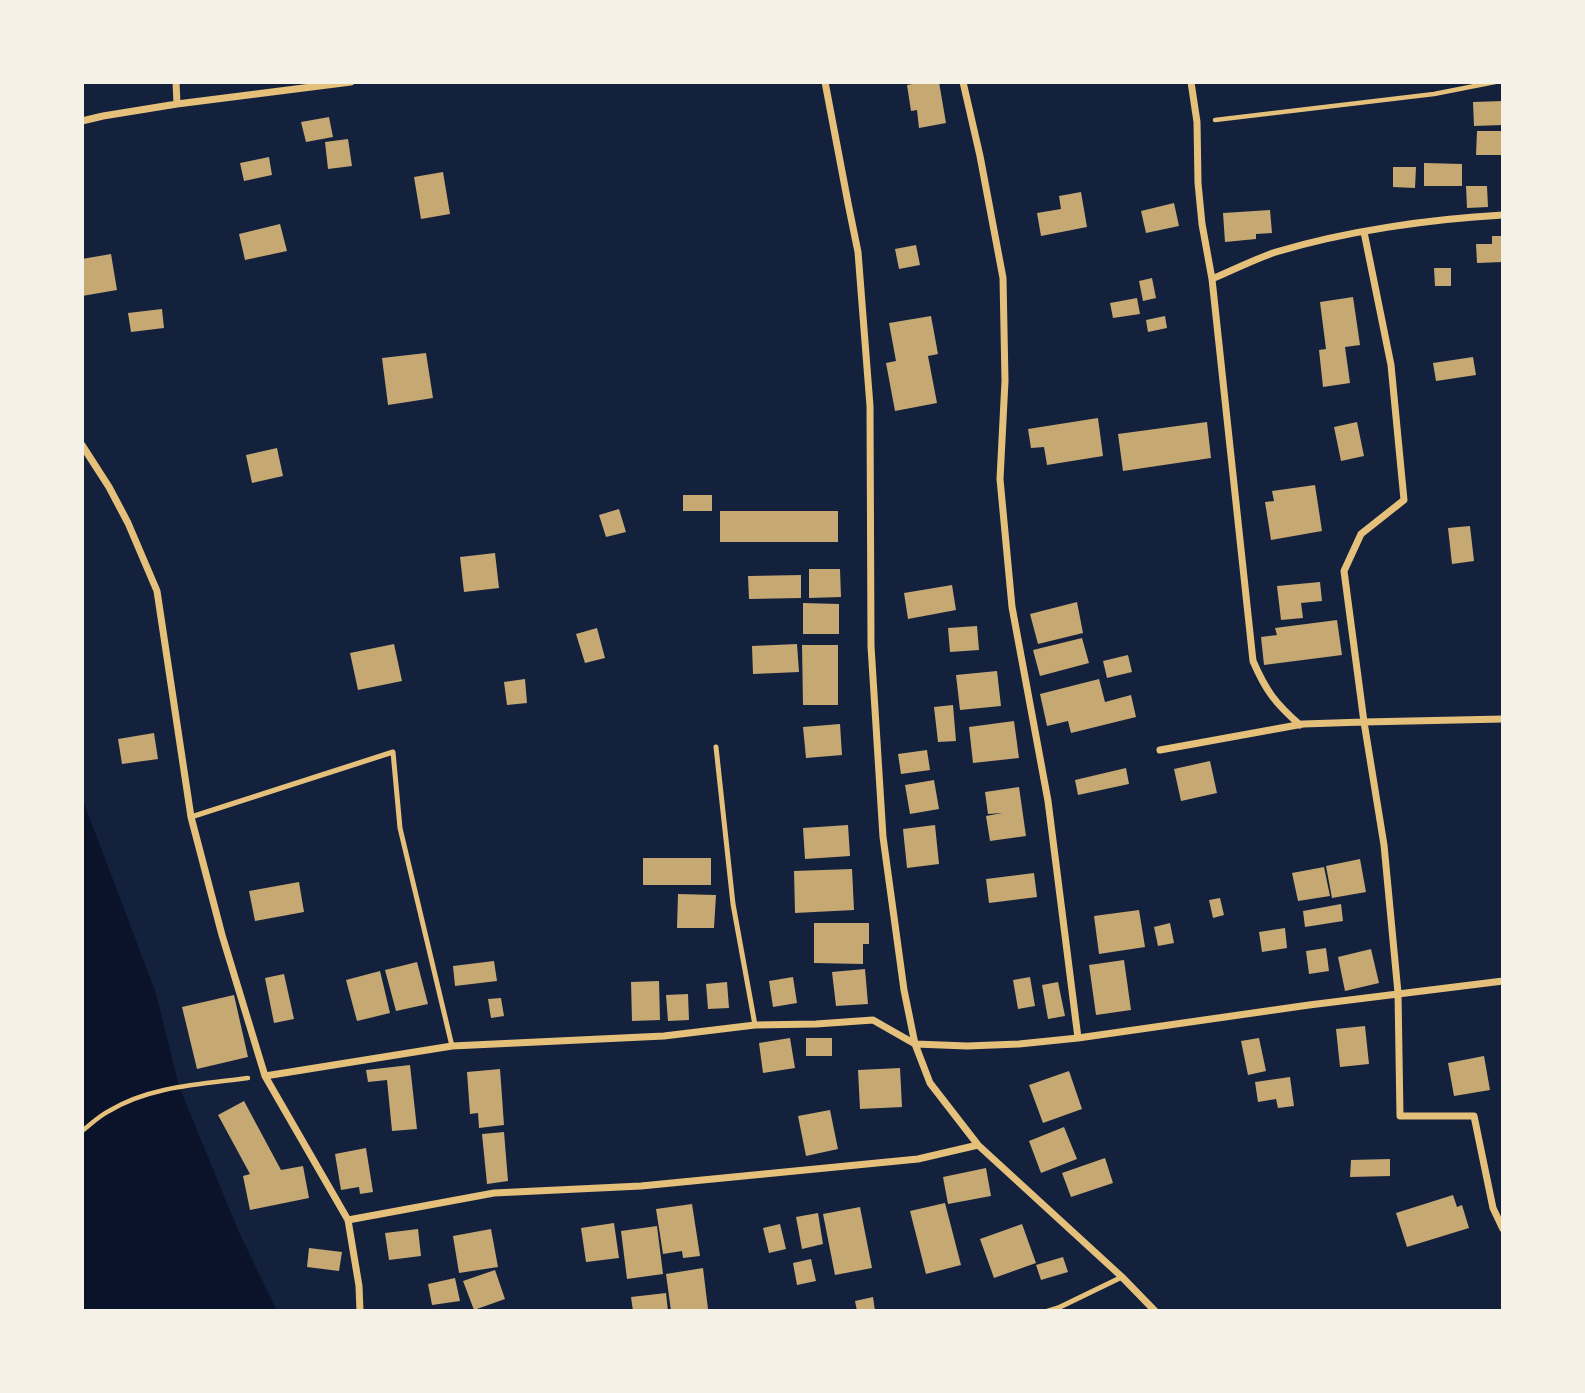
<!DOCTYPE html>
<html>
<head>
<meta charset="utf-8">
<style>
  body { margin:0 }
  #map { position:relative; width:1585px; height:1393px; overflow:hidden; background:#14213d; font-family:"Fira Sans Condensed",sans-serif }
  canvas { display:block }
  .frame { position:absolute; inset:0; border:84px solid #f6f1e7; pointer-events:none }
</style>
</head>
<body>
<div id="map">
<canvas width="1585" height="1393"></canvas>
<div class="frame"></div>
</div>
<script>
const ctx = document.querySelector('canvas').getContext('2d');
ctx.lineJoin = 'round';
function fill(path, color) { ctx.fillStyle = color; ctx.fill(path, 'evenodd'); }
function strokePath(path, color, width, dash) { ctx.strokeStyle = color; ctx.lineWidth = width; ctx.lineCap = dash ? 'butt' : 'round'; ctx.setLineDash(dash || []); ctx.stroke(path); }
const water = new Path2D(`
  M82 798 156 993 179 1086 238 1230 277 1311H82Z`);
const building = new Path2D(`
  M923 82H939L946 123 919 128 917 110 911 111 907 85Z
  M1503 101V125L1474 126 1473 102Z
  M329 117 333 137 306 142 301 122Z
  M1477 131H1503V155H1476Z
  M348 139 352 166 328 169 325 142Z
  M269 157 272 175 244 181 240 163Z
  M1424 163 1462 164V186H1424Z
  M1393 167H1416L1415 188 1393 187Z
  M443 172 450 214 421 219 414 177Z
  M1466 186H1487L1488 207 1467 208Z
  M1081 192 1087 227 1041 236 1037 213 1061 209 1059 196Z
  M1174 203 1179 226 1146 233 1141 211Z
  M1270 210 1272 233 1256 234V239L1225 242 1223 213Z
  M280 224 287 251 245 260 239 234Z
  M1492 236H1503V262L1477 263 1476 244H1492Z
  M916 245 920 265 899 269 895 249Z
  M111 254 117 290 82 296V259Z
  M1434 268H1451V286H1435Z
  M1152 278 1156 298 1143 301 1139 281Z
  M1353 297 1360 345 1345 347 1350 383 1323 387 1319 350 1326 349 1320 302Z
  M1137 298 1140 314 1113 318 1110 303Z
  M162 309 164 328 131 332 128 313Z
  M931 316 938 354 928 356 937 403 895 411 886 363 896 361 889 323Z
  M1165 316 1167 328 1148 332 1146 320Z
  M426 353 433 398 388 405 382 358Z
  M1473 357 1476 375 1436 381 1433 363Z
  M1098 418 1103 456 1047 465 1044 447 1031 448 1028 429Z
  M1207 422 1211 458 1123 471 1118 434Z
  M1357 422 1364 456 1341 461 1334 427Z
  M277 448 283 476 252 483 246 455Z
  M1315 485 1322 531 1271 540 1265 502 1274 501 1272 491Z
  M683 495H712V511H683Z
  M619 509 626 532 606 537 599 515Z
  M720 511H838V542H720Z
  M1470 526 1474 561 1452 564 1448 528Z
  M495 553 499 588 464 592 460 557Z
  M809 569H840L841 597 809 598Z
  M801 575V598L749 599 748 576Z
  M1320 582 1322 601 1301 603 1303 618 1281 620 1277 586Z
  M952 585 956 610 908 619 904 593Z
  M1077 602 1083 633 1038 644 1030 614Z
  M803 603 839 604V634H803Z
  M1337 620 1342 655 1264 665 1261 637 1277 635 1275 628Z
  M977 626 979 650 950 652 948 628Z
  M597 628 605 658 585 663 576 634Z
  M1082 638 1089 663 1040 676 1033 650Z
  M394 644 402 681 358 690 350 653Z
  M797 644 799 672 753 674 752 646Z
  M802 645H838V705H803Z
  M1128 655 1132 672 1107 678 1103 661Z
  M997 671 1001 706 960 710 956 675Z
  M525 679 527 703 507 705 504 682Z
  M1099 679 1105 702 1131 695 1136 717 1071 733 1068 721 1047 726 1040 694Z
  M953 705 956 741 938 742 934 707Z
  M1014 721 1019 758 973 763 969 727Z
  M840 724 842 755 806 758 803 727Z
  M154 733 158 759 122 764 118 739Z
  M927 750 930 770 901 774 898 754Z
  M1210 761 1217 793 1181 801 1174 769Z
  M1126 768 1129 784 1078 795 1075 780Z
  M934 780 939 809 910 814 905 785Z
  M1019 787 1026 836 990 841 986 816 1002 813 988 814 985 792Z
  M848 825 850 856 805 859 803 828Z
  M935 825 939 864 907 868 903 829Z
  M643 858H711V885H643Z
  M1360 859 1366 892 1332 898 1326 866Z
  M1324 867 1330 896 1298 901 1292 873Z
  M852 869 854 910 795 913 794 871Z
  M1034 873 1037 897 989 903 986 879Z
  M299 882 304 912 255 921 249 891Z
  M678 894 716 895 714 928H677Z
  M1220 898 1224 915 1213 918 1209 900Z
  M1341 904 1343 921 1305 927 1303 911Z
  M1139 910 1145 947 1099 954 1094 916Z
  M814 923H869V944H863V964L814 963Z
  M1170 923 1174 943 1158 946 1154 927Z
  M1285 928 1287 948 1262 952 1259 932Z
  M1326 948 1329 971 1309 974 1306 951Z
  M1371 949 1379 983 1345 991 1338 957Z
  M1124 960 1131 1010 1096 1015 1089 965Z
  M494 961 497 981 455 986 453 966Z
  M417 962 428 1004 396 1011 385 970Z
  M865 969 868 1004 836 1006 832 972Z
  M380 971 390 1013 357 1021 346 980Z
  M284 974 294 1019 274 1023 265 978Z
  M793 977 797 1003 773 1007 769 981Z
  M1030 977 1035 1006 1018 1009 1013 980Z
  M659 981 660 1020 632 1021 631 982Z
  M727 982 729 1008 708 1009 706 984Z
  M1058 982 1065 1016 1048 1019 1042 985Z
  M688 994 689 1020 668 1021 666 995Z
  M234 995 248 1057 197 1069 182 1007Z
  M501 998 504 1016 491 1018 488 999Z
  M1365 1026 1369 1064 1340 1067 1336 1029Z
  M790 1038 795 1068 763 1073 759 1043Z
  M806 1038H832V1056H806Z
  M1259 1038 1266 1071 1248 1075 1241 1041Z
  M1484 1056 1490 1090 1454 1096 1448 1063Z
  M410 1065 417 1129 392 1131 387 1080 368 1082 366 1070Z
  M900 1068 902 1107 860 1109 858 1070Z
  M500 1069 504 1125 479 1128 478 1113 470 1114 467 1072Z
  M1069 1071 1082 1109 1043 1123 1029 1085Z
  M1290 1077 1294 1106 1278 1108 1276 1099 1258 1102 1255 1082Z
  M244 1101 281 1170 303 1166 309 1198 250 1210 243 1176 250 1174 218 1115Z
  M830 1110 838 1149 806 1156 798 1116Z
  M1064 1127 1077 1159 1041 1173 1029 1141Z
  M504 1132 508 1181 487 1184 482 1134Z
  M366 1148 373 1192 360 1194 359 1187 341 1190 335 1154Z
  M1105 1158 1113 1183 1071 1197 1062 1173Z
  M1390 1159V1176L1350 1177 1351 1160Z
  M986 1168 991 1196 948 1204 943 1177Z
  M1453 1195 1457 1207 1462 1205 1469 1228 1407 1247 1396 1213Z
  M945 1203 961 1265 926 1274 910 1211Z
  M692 1204 700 1256 683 1258 682 1251 663 1254 656 1209Z
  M860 1207 872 1268 835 1275 823 1214Z
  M818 1213 823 1244 802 1249 796 1217Z
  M614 1223 619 1258 586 1262 581 1228Z
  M780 1224 786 1249 769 1253 763 1228Z
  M1022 1224 1036 1263 994 1278 980 1239Z
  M657 1226 663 1274 627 1279 621 1231Z
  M418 1229 421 1256 389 1260 385 1233Z
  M491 1229 498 1267 459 1273 453 1236Z
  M309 1248 342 1252 339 1271 307 1267Z
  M1063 1257 1068 1272 1041 1280 1036 1265Z
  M811 1259 816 1281 797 1285 793 1263Z
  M703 1268 708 1309 693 1311H671L666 1274Z
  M495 1270 505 1299 474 1310 463 1281Z
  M455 1278 460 1301 432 1305 428 1284Z
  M666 1293 668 1311H633L631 1297Z
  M873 1297 875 1311H857L855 1301Z`);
const path = new Path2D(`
  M1215 120 1434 94 1495 82
  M82 1131C91 1124 99 1116 109 1111 150 1086 202 1084 248 1078`);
const service = new Path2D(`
  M716 747 733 904 755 1025
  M191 817 393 752 400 828 452 1046
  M1048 1311 1058 1308 1122 1277`);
const minor = new Path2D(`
  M176 82 177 104
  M825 82 848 203 858 252 870 406 871 646 883 837 904 990 915 1044 930 1083 978 1145 1122 1277 1155 1311
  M963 82 980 156 1003 278 1005 381 1000 479 1012 607 1048 801 1078 1038
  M1191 82 1197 122 1198 183 1202 224 1212 279 1253 661C1266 691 1275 703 1300 725
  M82 121 103 116 177 104 351 82
  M1364 232 1391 365 1404 500 1361 534 1344 571 1364 722 1384 845 1398 993 1400 1116H1474L1493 1208 1503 1229
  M1212 279C1233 270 1255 259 1276 252 1346 231 1430 219 1503 215
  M82 445 109 487 128 523 157 591 191 817 222 935 265 1076 348 1220 359 1286 360 1311
  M1160 750 1303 724 1364 722 1503 719
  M265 1076 452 1046 664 1036 755 1025 816 1024 873 1020 915 1044 967 1046 1019 1044 1078 1038 1309 1005 1503 981
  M348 1220 494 1193 641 1186 918 1159 978 1145`);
fill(water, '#0b132b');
fill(building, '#c6a872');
strokePath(path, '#e5c07b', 4.5);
strokePath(service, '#e5c07b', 5);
strokePath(minor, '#e5c07b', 7);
</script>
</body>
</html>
